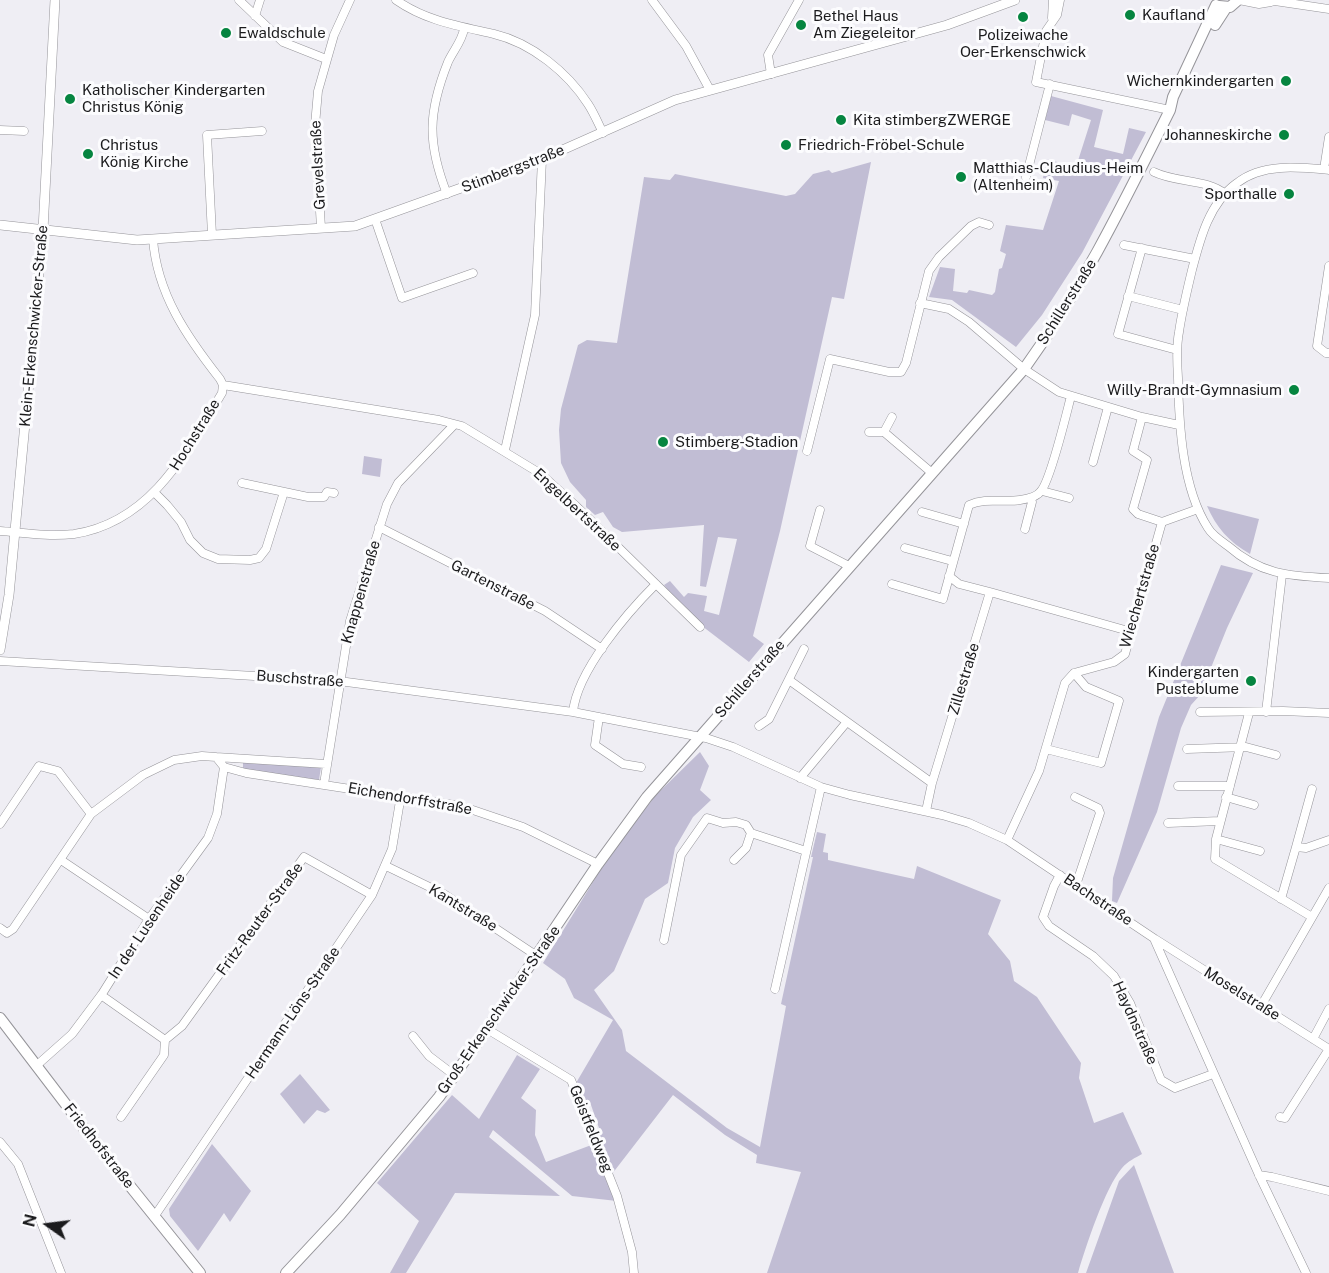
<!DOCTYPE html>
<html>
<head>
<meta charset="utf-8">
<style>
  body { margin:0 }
  #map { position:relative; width:1329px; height:1273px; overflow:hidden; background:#efeef4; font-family:"Public Sans",sans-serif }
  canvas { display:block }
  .north { position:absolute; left:18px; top:1195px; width:60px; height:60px; -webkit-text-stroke:4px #fcfcfe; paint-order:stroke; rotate:284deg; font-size:16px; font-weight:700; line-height:24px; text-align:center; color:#1b1b1d }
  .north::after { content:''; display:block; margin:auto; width:21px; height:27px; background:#1b1b1d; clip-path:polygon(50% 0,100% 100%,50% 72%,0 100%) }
</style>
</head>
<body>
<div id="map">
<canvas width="1329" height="1273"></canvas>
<div class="north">N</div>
</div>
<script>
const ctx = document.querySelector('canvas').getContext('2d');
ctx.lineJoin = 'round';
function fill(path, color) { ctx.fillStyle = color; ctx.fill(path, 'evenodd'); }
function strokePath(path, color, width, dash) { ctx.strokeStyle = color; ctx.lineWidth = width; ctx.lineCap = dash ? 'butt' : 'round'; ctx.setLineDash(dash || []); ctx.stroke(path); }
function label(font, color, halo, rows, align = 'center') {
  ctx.font = font + ' "Public Sans",sans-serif'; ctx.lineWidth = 6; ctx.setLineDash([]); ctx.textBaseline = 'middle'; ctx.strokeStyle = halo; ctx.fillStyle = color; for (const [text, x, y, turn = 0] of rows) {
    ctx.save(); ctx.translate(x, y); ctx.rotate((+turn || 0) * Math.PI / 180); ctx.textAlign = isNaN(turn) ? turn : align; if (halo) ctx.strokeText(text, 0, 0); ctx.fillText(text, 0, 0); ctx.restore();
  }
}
const green = new Path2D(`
  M1051 96 1103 110 1094 147 1123 154 1129 128 1146 132 1082 253 1042 315 1016 347 952 300 929 297 940 267 955 269 953 291 967 293 969 290 992 295 995 292 999 269 1002 268 1006 254 1000 251 1006 225 1043 230 1059 181 1043 178 1046 159 1076 167 1091 120 1072 114 1069 126 1045 120Z
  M871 162 844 299 832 297 780 531 753 636 764 644 749 662 689 616 664 585 670 581 684 597 688 593 707 596 704 611 719 615 737 539 718 537 706 587 700 586 704 525 622 532 613 527 603 512 595 515 586 507V500L570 482 561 463 559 430 561 409 578 345 587 340 617 343 644 177 670 180 675 174 786 196 795 194 813 174 829 170 832 173Z
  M364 456 382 459 380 477 362 474Z
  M1207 506 1259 519 1250 554C1229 542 1216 527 1207 506Z
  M1221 565 1253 573 1227 628 1200 695 1191 705 1181 728 1157 812 1117 903 1112 901 1113 878 1159 717Z
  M700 752 709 766 700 790 711 800 693 817 675 848 668 883 645 899 614 971 594 990 622 1030 626 1051 727 1128 760 1147 786 1006 781 1004 813 857H811L817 832 826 834 823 852 828 853V860L914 879 917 866 1001 900 988 934 1010 961 1014 981 1037 997 1081 1063 1079 1078 1094 1123 1123 1112 1142 1154C1135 1158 1128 1161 1122 1168 1105 1188 1086 1246 1078 1273H767L801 1172 756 1163 757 1155 725 1135 673 1095 612 1174 594 1130 599 1128 591 1105H586L576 1083 613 1020 574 998 565 979 543 963 606 861 655 796Z
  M243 760 321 767 319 780 243 769Z
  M517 1055 540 1069 521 1098 536 1110 535 1135 546 1162 594 1144 617 1201 572 1196 493 1130 489 1137 560 1196 455 1193 406 1273H390L419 1221 377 1183 452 1095 479 1119Z
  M300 1074 330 1110 325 1113 317 1110 304 1124 280 1094Z
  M212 1144 251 1191 230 1222 224 1213 198 1251 170 1216 169 1209Z
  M1134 1165 1174 1273H1086L1119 1181Z`);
const minor = new Path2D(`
  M239 0 283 42 326 59
  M396 0C426 21 459 26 494 34 532 43 568 73 588 104 594 113 598 123 603 133
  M652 0 686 46 710 90
  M1060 0 1057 15 1046 31 1036 82 1170 110
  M1239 0 1259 4 1271 2
  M1268 0 1329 9
  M255 16 260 0
  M1052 18 1053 0
  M771 74 768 55 799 0
  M0 130 24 131
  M1324 169 1329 137
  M1329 170C1299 167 1262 163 1237 183 1209 203 1200 239 1192 270 1187 291 1182 311 1179 332 1176 347 1177 363 1178 378 1179 424 1182 488 1208 528 1212 535 1221 541 1228 546 1260 574 1288 576 1329 578
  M1154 172C1176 183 1208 179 1225 194
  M1026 177 1050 84
  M447 194C427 143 428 112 448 62 453 51 462 41 464 29
  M375 219 402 298 473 273
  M321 228 315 125 318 91 334 35 350 0
  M212 235 207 135 262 131
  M1124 245 1195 259
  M1142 248 1118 334 1177 350
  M1329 266 1317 346 1326 353H1329
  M1128 296 1183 310
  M920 303 949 309 969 322 1024 369 1059 392 1142 417 1179 425
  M223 385 439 420 462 426 541 474 575 505 700 627
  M892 417 884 432 932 473
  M1142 417 1133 451 1147 460 1133 509 1138 514 1162 522
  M869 432H884
  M505 450 535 315 542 159
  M807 451 830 359 889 372H901L906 363 929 271 939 257 971 226 979 222 989 225
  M1093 462 1108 407
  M242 483 308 497H324L327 492 334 493
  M1042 491 1069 498
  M154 492 167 505 181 522 190 540 203 553 218 559 250 560 259 558 266 549 284 492
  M820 510 810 546 849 566
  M922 512 964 524
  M379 527 545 611 602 649
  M1025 529 1032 502 1030 498
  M0 531C25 533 49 537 74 534 151 522 186 453 222 393L223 385 220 379C187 337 157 294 153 239
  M905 548 952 561
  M892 584 943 599 969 505C986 497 1003 503 1020 500 1027 499 1037 497 1041 491 1051 479 1066 415 1071 396
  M990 592 1132 632
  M0 661 339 681 573 712 706 738 733 747 821 787 850 795 942 815 969 823 1007 840 1155 939 1329 1049
  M789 680 932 783
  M573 712C577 671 627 613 656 584
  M1200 712 1283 711 1329 713
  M1266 712 1282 575
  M1249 713 1216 839 1215 859 1312 917
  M599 717 595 745 623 764 641 767
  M759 726 769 719 804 649
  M1046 749 1101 763 1119 701 1086 687 1074 673
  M1187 749 1246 747 1276 755
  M216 757 326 764
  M800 778 846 723
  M324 784 350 621 387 504 398 483 454 425
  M1178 786H1230
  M1075 797 1098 808 1100 813 1076 885
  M1226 797 1254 805
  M926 811 932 783 990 592 959 584 949 576
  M1168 823 1220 821
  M0 824 39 766 58 771 91 814
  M1216 839 1260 851
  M1007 840 1039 771 1065 683 1074 673 1114 662 1125 654 1162 522 1198 509
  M1296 847 1312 789
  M61 860 149 919
  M734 860 746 848 751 833 806 851
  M386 866 444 894 537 956
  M1060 875 1054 886 1043 917 1049 926 1093 956 1114 976 1130 1003 1161 1080 1175 1088 1213 1074
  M1281 899 1296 847 1306 848 1329 840
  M0 928 7 933 13 929 91 814 143 775 174 760 202 756 216 757 224 767 246 773 461 806 523 827 598 864
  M664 940 681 855 707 818 723 823 736 822 746 825 751 833
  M1155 941 1259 1175 1306 1273
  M775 989 821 787
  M101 995 165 1040 164 1055 121 1117
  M1261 1006 1329 888
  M487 1029 571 1080 617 1196 632 1252 634 1273
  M413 1036 429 1056 454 1075
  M1313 1039 1329 1009
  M165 1040 182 1026 304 857 372 895
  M36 1066 72 1034 102 994 149 919 208 838 217 814 224 767
  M1280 1117 1285 1118 1329 1049
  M0 1142 18 1164 61 1273
  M1259 1175 1272 1177 1329 1191
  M154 1217 372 895 392 849 401 795`);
const tertiary = new Path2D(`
  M0 225 137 240 355 226 542 159 675 100 947 25 1015 0
  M0 650 9 595 43 230 55 0`);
const secondary = new Path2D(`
  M1219 6 1230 7 1238 0
  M1215 25 1226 8
  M0 1018 93 1140 200 1273
  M286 1273 340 1215 439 1097 487 1029 598 864 647 797 1024 369C1083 287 1125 200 1170 110L1173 97 1216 5`);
const markers = [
  [1130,15,6,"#068540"],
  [1023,17,6,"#068540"],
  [801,25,6,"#068540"],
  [226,33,6,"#068540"],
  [1286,81,6,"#068540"],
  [70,99,6,"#068540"],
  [841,120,6,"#068540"],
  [1284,135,6,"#068540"],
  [786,145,6,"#068540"],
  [88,154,6,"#068540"],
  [961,177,6,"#068540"],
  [1289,194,6,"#068540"],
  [1294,390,6,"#068540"],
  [663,442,6,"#068540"],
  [1251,681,6,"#068540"]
];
const poiNames = [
  ["Kaufland",1142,15],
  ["Bethel Haus",813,16],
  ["Am Ziegeleitor",813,33],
  ["Ewaldschule",238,33],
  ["Polizeiwache",1023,35,"center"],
  ["Oer-Erkenschwick",1023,52,"center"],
  ["Wichernkindergarten",1274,81,"right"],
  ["Katholischer Kindergarten",82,90],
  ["Christus König",82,107],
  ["Kita stimbergZWERGE",853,120],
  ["Johanneskirche",1272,135,"right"],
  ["Christus",100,145],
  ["König Kirche",100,162],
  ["Friedrich-Fröbel-Schule",798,145],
  ["Matthias-Claudius-Heim",973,168],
  ["(Altenheim)",973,185],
  ["Sporthalle",1277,194,"right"],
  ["Willy-Brandt-Gymnasium",1282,390,"right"],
  ["Stimberg-Stadion",675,442],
  ["Kindergarten",1239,672,"right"],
  ["Pusteblume",1239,689,"right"]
];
const streetNames = [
  ["Grevelstraße",318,165,-93],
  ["Stimbergstraße",513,169,-21],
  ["Schillerstraße",1067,302,-58],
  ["Klein-Erkenschwicker-Straße",34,326,-85],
  ["Hochstraße",195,435,-58],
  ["Engelbertstraße",577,510,43],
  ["Gartenstraße",493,585,27],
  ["Knappenstraße",361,592,-74],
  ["Wiechertstraße",1140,596,-74],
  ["Buschstraße",300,679,4],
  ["Schillerstraße",750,679,-49],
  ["Zillestraße",964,679,-73],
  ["Eichendorffstraße",410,799,10],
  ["Bachstraße",1098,900,34],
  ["Kantstraße",463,908,31],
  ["Fritz-Reuter-Straße",260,919,-54],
  ["In der Lusenheide",147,926,-56],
  ["Moselstraße",1242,994,32],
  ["Groß-Erkenschwicker-Straße",499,1010,-55],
  ["Hermann-Löns-Straße",293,1013,-56],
  ["Haydnstraße",1135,1023,66],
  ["Geistfeldweg",591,1129,68],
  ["Friedhofstraße",99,1146,52]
];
fill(green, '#c1bdd4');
strokePath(minor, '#959499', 9);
strokePath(tertiary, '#959499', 10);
strokePath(secondary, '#959499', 12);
strokePath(minor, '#fff', 8);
strokePath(tertiary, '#fff', 9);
strokePath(secondary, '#fff', 10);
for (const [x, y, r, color] of markers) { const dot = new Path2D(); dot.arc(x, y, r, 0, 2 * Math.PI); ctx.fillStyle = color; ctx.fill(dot); strokePath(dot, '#fcfcfe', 2); }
label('15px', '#1b1b1d', '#fcfcfe', poiNames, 'left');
label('15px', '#1b1b1d', '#fcfcfe', streetNames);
</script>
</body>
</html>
